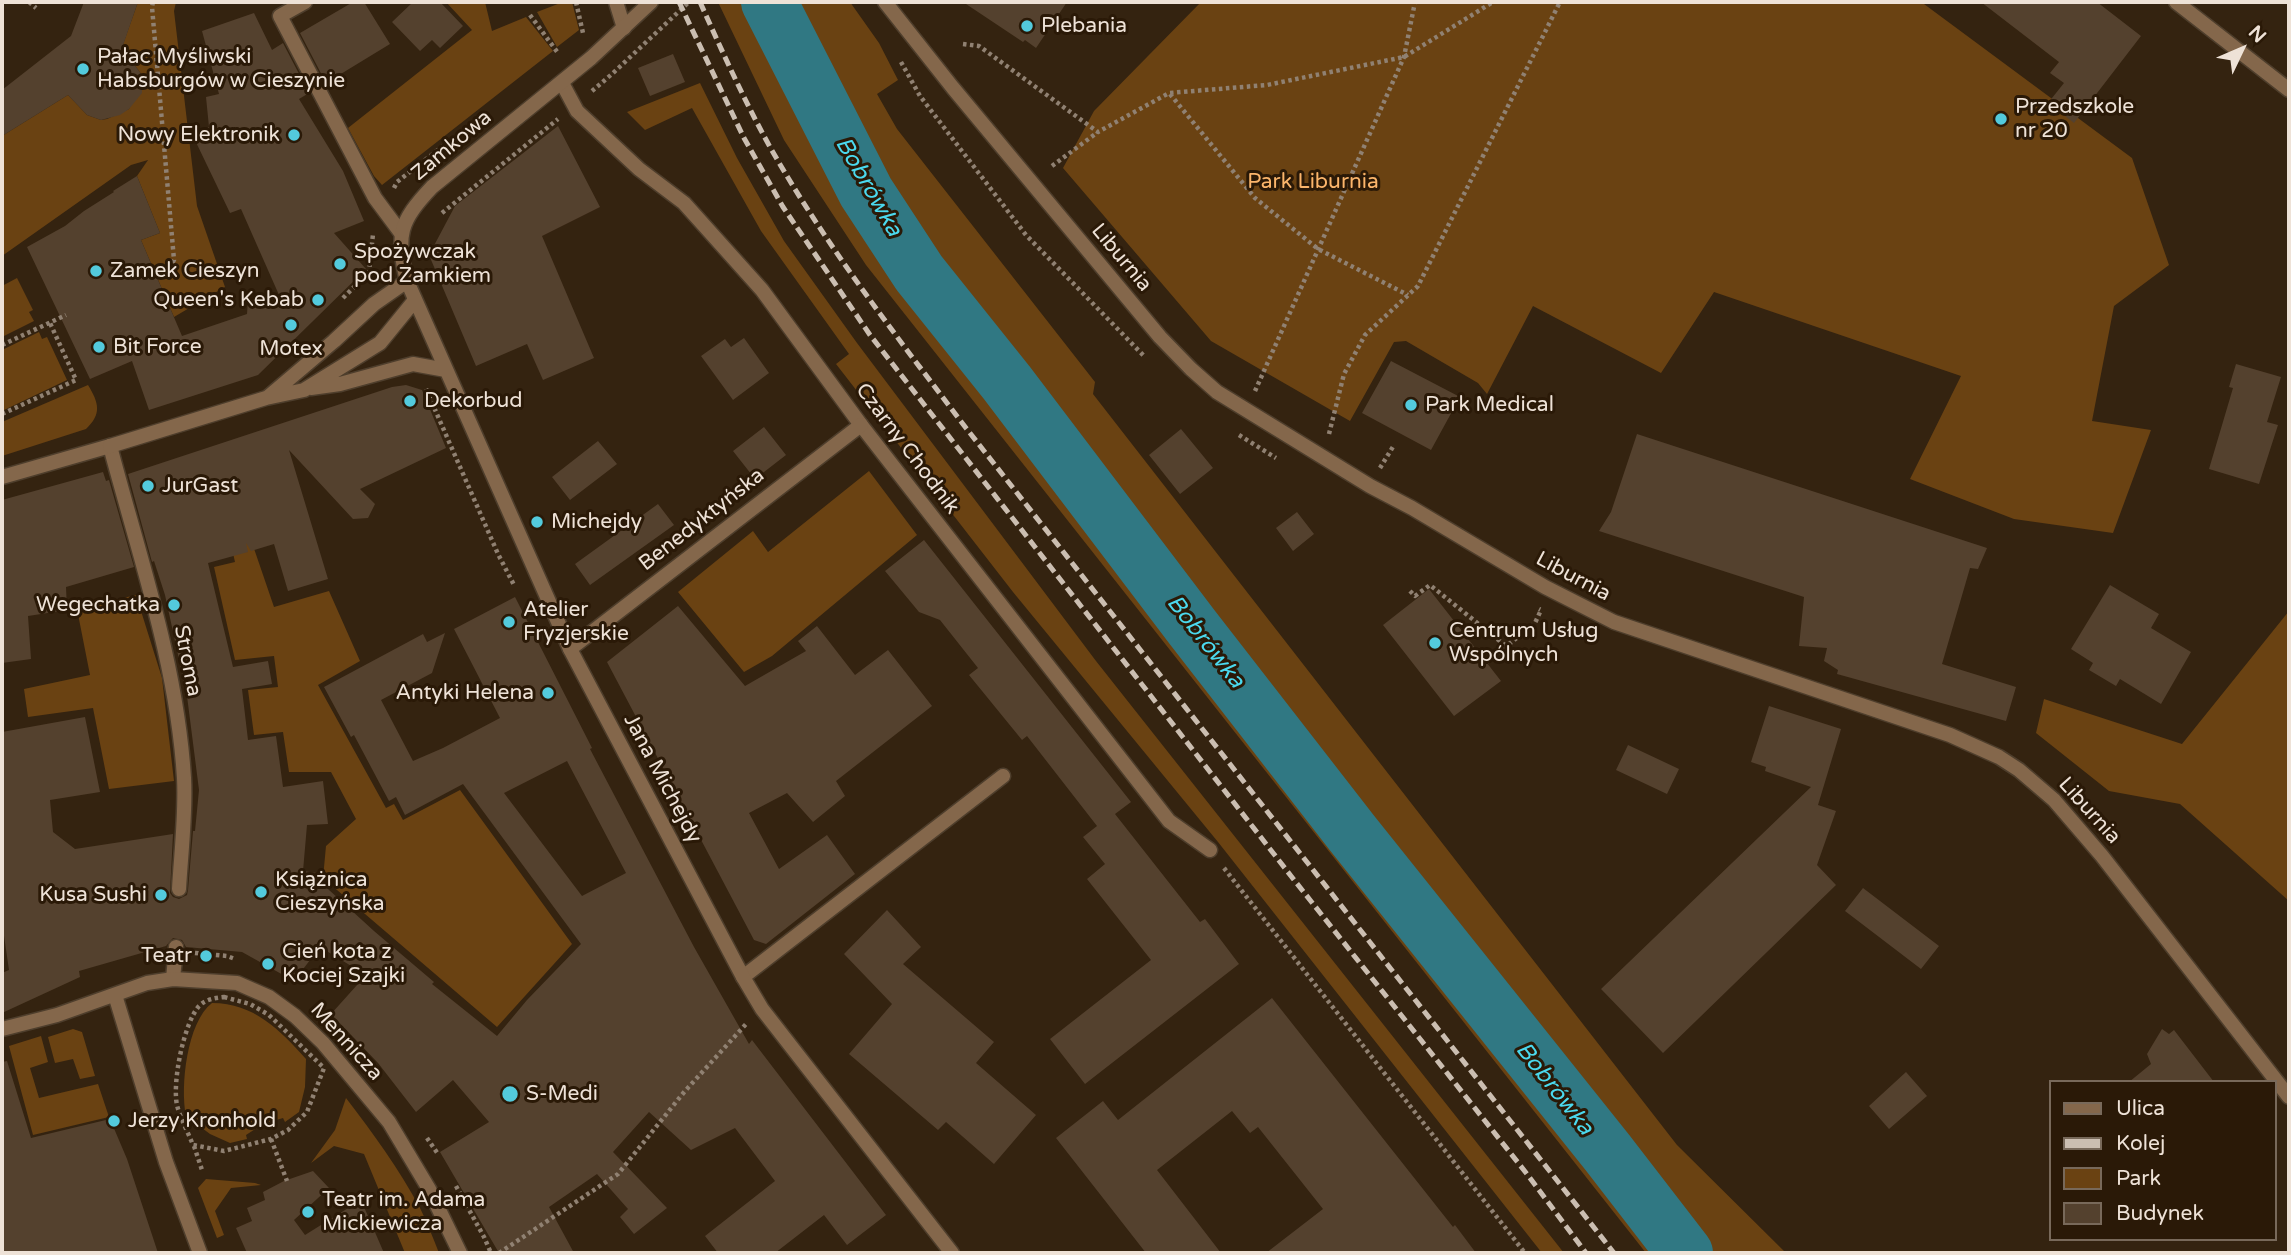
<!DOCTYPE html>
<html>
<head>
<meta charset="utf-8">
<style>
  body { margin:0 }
  #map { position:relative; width:2291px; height:1255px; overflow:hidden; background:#342310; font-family:"Varela Round",sans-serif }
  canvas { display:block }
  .frame { position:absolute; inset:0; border:4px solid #eee2d7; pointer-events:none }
  .legend { position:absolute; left:2049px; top:1080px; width:228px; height:161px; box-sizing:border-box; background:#2a1907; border:2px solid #78695a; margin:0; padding:9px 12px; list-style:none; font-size:21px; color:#eee2d7 }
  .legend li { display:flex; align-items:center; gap:14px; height:35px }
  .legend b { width:35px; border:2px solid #78695a }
  .north { position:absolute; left:2207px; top:14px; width:70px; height:70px; -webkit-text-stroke:5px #2a1907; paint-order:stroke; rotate:46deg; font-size:19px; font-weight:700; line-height:28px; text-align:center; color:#eee2d7 }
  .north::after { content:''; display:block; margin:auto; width:24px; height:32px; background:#eee2d7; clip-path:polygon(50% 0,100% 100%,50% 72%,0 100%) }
</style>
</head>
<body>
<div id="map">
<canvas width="2291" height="1255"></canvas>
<div class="frame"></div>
<ul class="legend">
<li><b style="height:9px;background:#84674b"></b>Ulica</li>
<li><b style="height:9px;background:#cbbeb1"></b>Kolej</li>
<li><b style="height:19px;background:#6a4212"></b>Park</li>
<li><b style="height:19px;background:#54412e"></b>Budynek</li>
</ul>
<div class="north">N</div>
</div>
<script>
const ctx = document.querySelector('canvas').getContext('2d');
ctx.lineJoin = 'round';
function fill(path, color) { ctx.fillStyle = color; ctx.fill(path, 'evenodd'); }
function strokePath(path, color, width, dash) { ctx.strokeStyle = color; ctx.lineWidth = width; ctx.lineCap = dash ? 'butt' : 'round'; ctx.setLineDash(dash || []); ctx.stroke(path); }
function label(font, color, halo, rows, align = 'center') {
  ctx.font = font + ' "Varela Round",sans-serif'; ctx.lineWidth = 6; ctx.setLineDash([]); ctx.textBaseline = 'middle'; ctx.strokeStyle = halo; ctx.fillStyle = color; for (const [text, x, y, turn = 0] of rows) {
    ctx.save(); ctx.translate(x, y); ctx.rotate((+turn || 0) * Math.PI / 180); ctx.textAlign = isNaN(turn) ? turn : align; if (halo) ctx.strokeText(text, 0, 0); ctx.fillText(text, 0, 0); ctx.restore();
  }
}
const green = new Path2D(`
  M138 2H176L174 11 197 206 225 287 174 317 141 240 160 233 137 176 148 160 131 165 2 256V136L68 95 87 115 101 120 107 119 129 109 142 75 133 63 121 50Z
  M446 2H485L492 31 526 17 553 51 382 185 374 176 348 128 472 30Z
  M563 2H572L579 30 557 47 537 12Z
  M718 2H850L879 43 898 80 877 94 897 129 1095 382 1093 394 1677 1145 1786 1253H1646L866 265 784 140Z
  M1201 2H1925L1924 4 2132 158 2169 265 2114 306 2092 421 2151 430 2113 533 2014 519 1910 479 1961 376 1714 292 1661 373 1533 306 1487 394 1478 383 1406 341 1394 342 1350 421 1211 341 1063 168 1094 111Z
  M700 83 737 158 784 241 857 343 1096 661 1564 1253H1542L1218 842 1013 592 836 364 849 354 761 231 692 108 645 130 627 112Z
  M17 278 33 310 29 312 34 321 2 337V286Z
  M39 332 42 339 47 337 67 380 2 411V350Z
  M88 385C99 403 102 414 86 429L2 456V422Z
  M869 471 917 535 772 656 744 672 678 592 753 531 768 552Z
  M248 531 274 607 329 591 360 661 318 685 386 808 394 804 403 820 460 790 572 944 497 1027 323 878 326 846 356 819 331 772H289L283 732 254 735 248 690 278 687 274 656 235 660 214 567 235 562 229 536Z
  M136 595 162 678 174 781 109 789 93 708 28 717 24 689 90 675 77 609Z
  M2289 611V901L2180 804 2109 791 2036 733 2044 699 2182 744Z
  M212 1003C254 1003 280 1030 306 1059L305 1087 299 1112 285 1122 283 1118 263 1124 246 1135 247 1139 230 1143 210 1134 186 1116C180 1086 187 1022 212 1003Z
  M73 1029 82 1032 95 1076 80 1079 73 1059 55 1063 48 1037Z
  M41 1036 48 1062 30 1068 39 1098 98 1084 109 1117 33 1135 9 1046Z
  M346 1098C373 1133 399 1169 420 1208 427 1222 433 1238 439 1253H405L364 1154 334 1146 311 1163 335 1130Z
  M206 1179 255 1183 261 1185 231 1188 215 1211 224 1235 217 1238 198 1188Z`);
const river = new Path2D(`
  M769 2 866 192 919 273 1007 383 1192 627 1352 833 1607 1152 1685 1253`);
const building = new Path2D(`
  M84 2H138L121 51 133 63 142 75V93L129 109 120 115 101 120 87 115 68 95 2 136V90L71 36Z
  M353 2H364L390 44 326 83 300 33Z
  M413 2H440L463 26 440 48 432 40 420 51 392 22Z
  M963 2H1067L1036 48 1025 40 1023 42Z
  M1981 2H2097L2141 36 2074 123 2048 103 2064 83 2050 73 2059 62Z
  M254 13 272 50 283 43 309 93 299 99 343 171 364 221 334 233 366 269 258 375 149 410 132 361 90 379 27 247 65 226 84 211 114 192 113 191 137 176 160 233 141 240 182 336 247 314 248 300 283 304 241 209 230 213 193 136 209 127 206 97 219 94 202 31Z
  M673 54 685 82 650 96 638 68Z
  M558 126 600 207 542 236 594 358 543 380 527 344 476 366 429 255 455 206Z
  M744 338 769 373 733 400 701 356 725 339 731 347Z
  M1391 361 1460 397 1431 450 1362 413Z
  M2236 364 2281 377 2267 422 2278 425 2259 484 2209 469 2233 388 2229 387Z
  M406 385 422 390 446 448 360 489 375 504 368 518 353 519 289 450 328 579 288 591 274 544 251 551 246 543 248 552 208 563 233 667 268 661 272 684 242 689 248 740 276 736 283 787 323 781 328 824 307 825 303 871 317 873V879L374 931 434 982 432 984 497 1036 527 1000 581 944 463 784 405 815 396 797 389 801 354 735 351 737 324 687 423 634 427 642 445 633 432 673 381 700 413 761 443 748 500 718 454 629 515 597 592 748 590 749 694 947 749 1044 752 1040 886 1215 847 1245 824 1215 775 1253H718L705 1236 775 1181 735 1128 691 1150 649 1112 613 1152 667 1208 634 1234 620 1217 628 1209 597 1174 549 1207 574 1253H499L440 1152 489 1122 453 1080 416 1112 378 1063 331 1014 366 975 320 947 294 981 242 952 186 947 182 940 173 938 166 946 79 971 80 977 2 1013V973L9 970 2 922V732L85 717 100 792 50 800 53 832 75 849 173 834 170 893 173 897 179 899 187 895 188 890 193 831H195L199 790 187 696 165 595 154 561 152 562 128 474 392 387ZM567 761 626 873 582 896 504 793Z
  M764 427 786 455 755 479 733 451Z
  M1181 429 1213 468 1180 494 1149 455Z
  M1637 434 1987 548 1978 569 1970 568 1942 664 2016 687 2006 721 1837 674 1838 670 1824 661 1827 648 1799 646 1804 597 1599 531 1611 512Z
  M598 441 617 464 570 500 552 477Z
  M103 472 106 481 109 480 134 567 66 587 67 610 28 616 31 659 2 663V500Z
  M658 504 674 525 590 585 575 564Z
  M1297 512 1314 534 1293 551 1276 528Z
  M924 540 1131 802 1115 814 1200 922 1205 919 1239 964 1085 1084 1050 1039 1151 960 1087 879 1105 864 1083 837 1097 826 1027 736 1022 740 969 675 978 668 940 620 919 612 885 571Z
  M2110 585 2159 614 2151 628 2191 652 2161 704 2120 679 2116 686 2089 670 2093 663 2071 649Z
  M1429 589 1501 681 1454 716 1383 625Z
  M678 606 745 686 806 651 798 641 817 626 855 675 888 650 932 706 836 781 845 796 813 822 787 793 749 813 779 869 827 835 855 874 766 944 754 940 607 662Z
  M1769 706 1841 729 1818 805 1836 811 1817 865 1836 885 1663 1053 1601 989 1811 787 1765 771 1766 767 1751 762Z
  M1628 745 1679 769 1667 794 1616 770Z
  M1863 888 1939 946 1921 969 1845 911Z
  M887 910 921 947 903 964 994 1042 976 1063 1036 1115 994 1164 946 1122 938 1130 849 1054 892 1004 844 954Z
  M1272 998 1453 1227 1455 1225 1476 1253H1266L1323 1209 1258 1127 1250 1133 1232 1111 1157 1170 1221 1253H1146L1056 1138 1103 1101 1118 1120Z
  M2162 1029 2169 1034 2174 1030 2214 1082H2129L2151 1064 2147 1054Z
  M7 1061 31 1138 110 1119 127 1159 158 1253H2V1062Z
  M1906 1072 1927 1096 1889 1129 1869 1106Z
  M313 1171 329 1188 294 1220 305 1235 361 1200 384 1253H247L236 1228 252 1221 247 1208 265 1200 263 1192 284 1181Z`);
const path = new Path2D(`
  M29 2 36 8
  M153 2 152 7 174 260 168 271 156 278
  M576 2 583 33 581 34
  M530 15 558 53
  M963 44 979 46 1098 132 1169 93 1267 85 1404 57 1493 2
  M901 62 920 96 1026 235 1144 356
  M592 91 612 74 689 2
  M1170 94 1255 198 1318 249 1408 295
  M1052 166 1098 132
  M394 188 397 182 443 146
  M442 213 558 119
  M343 298 369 272 373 234
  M2 345 66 315
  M426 389 498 554 514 585
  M1255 391 1404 57 1415 2
  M2 414 76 380 50 323
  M1329 434 1344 374 1365 335 1418 286 1560 2
  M1239 435 1276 458
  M1380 468 1394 445
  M1410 591 1415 596 1430 585 1506 646
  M1487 662 1535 623 1541 610 1539 609
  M1224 868 1525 1253
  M195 953 227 956 235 959
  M224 997 250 1004 269 1015 324 1068 307 1112 288 1130 271 1139 224 1151 193 1145C188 1132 180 1118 177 1105 172 1082 184 1023 199 1006 206 999 215 998 224 997Z
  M427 1138 438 1154
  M271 1139 287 1181
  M194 1146 202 1170
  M456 1186 484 1237 491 1253
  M499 1253 618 1174 685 1091 747 1023`);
const service = new Path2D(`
  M2176 2 2289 90
  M562 83 577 111 639 169 684 203 762 290 861 425 1169 821 1210 850
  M110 446C139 556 177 664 184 778 186 814 181 853 179 889
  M743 977 1003 776
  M173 979 176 947`);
const minor = new Path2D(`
  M305 2 280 16 375 198 401 233
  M616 2 624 28
  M2 477 110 446
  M570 649 861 425
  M115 995 166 1162 200 1253
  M2 1029 57 1015 147 983 173 979 237 983 269 997 295 1016 323 1043 389 1122 429 1189 460 1253`);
const tertiary = new Path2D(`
  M651 2 591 58 432 187C399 222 396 235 407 281L570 649 743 977 762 1009 952 1253
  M885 2 953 88 1160 337 1191 369 1217 392 1370 486 1412 508 1545 587 1614 622 1950 735 1999 757 2019 770 2054 800 2102 856 2289 1097
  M311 388 340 384 413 364 446 370
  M268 397 334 341 374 304 407 281
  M110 446 266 398 304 390 380 343 415 300`);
const rail = new Path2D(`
  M679 2 744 138 783 207 870 335 1291 876 1527 1174 1586 1253
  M700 2C722 51 744 100 770 147 826 246 897 337 966 428L1614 1253`);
const markers = [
  [1027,26,7,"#53cadc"],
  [83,69,7,"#53cadc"],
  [2001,119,7,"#53cadc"],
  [294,135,7,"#53cadc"],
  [340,264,7,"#53cadc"],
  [96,271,7,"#53cadc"],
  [318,300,7,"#53cadc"],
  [291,325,7,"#53cadc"],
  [99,347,7,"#53cadc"],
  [410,401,7,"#53cadc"],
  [1411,405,7,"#53cadc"],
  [148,486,7,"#53cadc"],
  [537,522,7,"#53cadc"],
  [174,605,7,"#53cadc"],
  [509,622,7,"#53cadc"],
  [1435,643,7,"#53cadc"],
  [548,693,7,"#53cadc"],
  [261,892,7,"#53cadc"],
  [161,895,7,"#53cadc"],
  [206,956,7,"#53cadc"],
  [268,964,7,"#53cadc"],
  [510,1094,9,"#53cadc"],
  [114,1121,7,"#53cadc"],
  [308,1212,7,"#53cadc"]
];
const poiNames = [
  ["Plebania",1041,26],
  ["Pałac Myśliwski",97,57],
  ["Habsburgów w Cieszynie",97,81],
  ["Przedszkole",2015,107],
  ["nr 20",2015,131],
  ["Nowy Elektronik",280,135,"right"],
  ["Spożywczak",354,252],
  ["pod Zamkiem",354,276],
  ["Zamek Cieszyn",110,271],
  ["Queen's Kebab",304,300,"right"],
  ["Bit Force",113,347],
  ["Motex",291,349,"center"],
  ["Dekorbud",424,401],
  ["Park Medical",1425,405],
  ["JurGast",162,486],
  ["Michejdy",551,522],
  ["Wegechatka",160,605,"right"],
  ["Atelier",523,610],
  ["Fryzjerskie",523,634],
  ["Centrum Usług",1449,631],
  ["Wspólnych",1449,655],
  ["Antyki Helena",534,693,"right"],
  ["Książnica",275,880],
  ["Cieszyńska",275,904],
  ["Kusa Sushi",147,895,"right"],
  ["Cień kota z",282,952],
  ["Kociej Szajki",282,976],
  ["Teatr",192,956,"right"],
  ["S-Medi",526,1094],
  ["Jerzy Kronhold",128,1121],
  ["Teatr im. Adama",322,1200],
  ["Mickiewicza",322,1224]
];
const streetNames = [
  ["Zamkowa",452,146,-40],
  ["Liburnia",1121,258,50],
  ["Czarny Chodnik",907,449,53],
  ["Benedyktyńska",702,520,-38],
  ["Liburnia",1573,577,28],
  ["Stroma",187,661,79],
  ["Jana Michejdy",662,779,62],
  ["Liburnia",2089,811,48],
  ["Mennicza",346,1042,48]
];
const parkNames = [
  ["Park Liburnia",1313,182]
];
const waterNames = [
  ["Bobrówka",868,187,60],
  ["Bobrówka",1205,642,52],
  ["Bobrówka",1554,1089,52]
];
fill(green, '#6a4212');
strokePath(river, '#307883', 56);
fill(building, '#54412e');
strokePath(service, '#4e3e2c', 17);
strokePath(minor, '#4e3e2c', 17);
strokePath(tertiary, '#4e3e2c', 17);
strokePath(path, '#908172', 4.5, [3.5, 3.5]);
strokePath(service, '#84674b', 14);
strokePath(minor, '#84674b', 14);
strokePath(tertiary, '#84674b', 14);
strokePath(rail, '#cbbeb1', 5, [10, 5]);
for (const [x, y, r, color] of markers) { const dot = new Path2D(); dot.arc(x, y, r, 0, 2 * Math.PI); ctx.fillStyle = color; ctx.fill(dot); strokePath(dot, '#2a1907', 2.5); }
label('21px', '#eee2d7', '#2a1907', poiNames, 'left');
label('21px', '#eee2d7', '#2a1907', streetNames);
label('21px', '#fbb56b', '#2a1907', parkNames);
label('italic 23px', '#4bd9ee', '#2a1907', waterNames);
</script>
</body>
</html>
